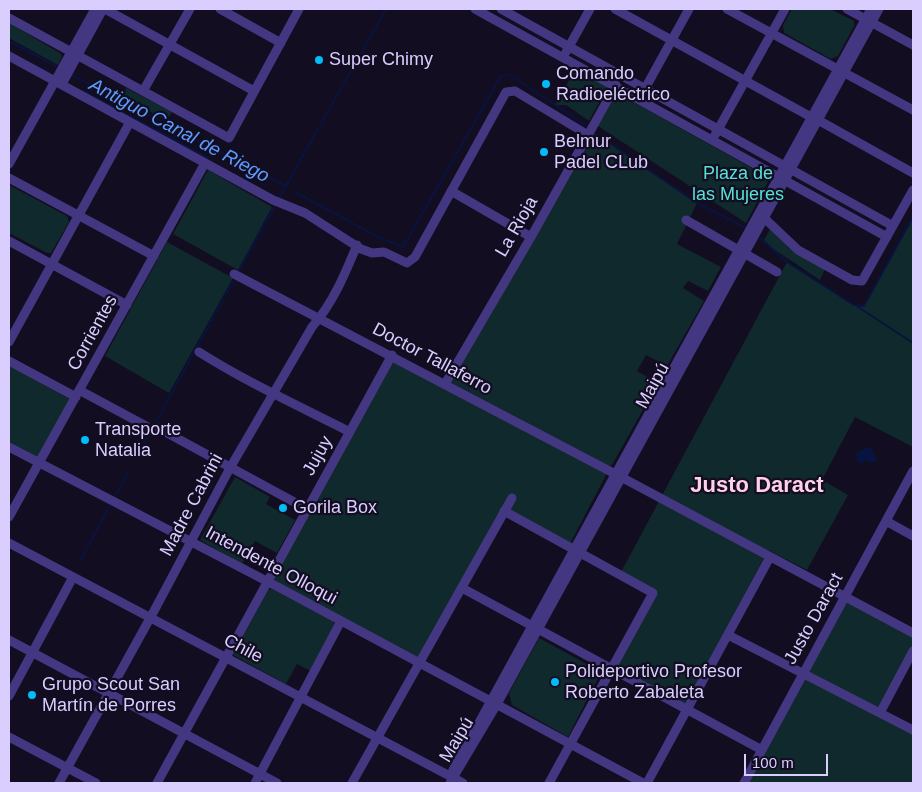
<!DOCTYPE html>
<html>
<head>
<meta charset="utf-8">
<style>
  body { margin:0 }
  #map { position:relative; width:922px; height:792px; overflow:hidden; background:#130d22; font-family:Arial,sans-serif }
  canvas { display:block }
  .frame { position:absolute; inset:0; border:10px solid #daceff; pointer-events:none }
  .scale { position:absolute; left:744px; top:754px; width:84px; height:22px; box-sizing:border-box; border:2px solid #daceff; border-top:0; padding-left:6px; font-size:15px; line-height:18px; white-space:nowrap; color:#daceff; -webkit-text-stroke:4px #130d22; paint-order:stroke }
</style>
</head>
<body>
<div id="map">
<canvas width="922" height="792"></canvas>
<div class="frame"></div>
<div class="scale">100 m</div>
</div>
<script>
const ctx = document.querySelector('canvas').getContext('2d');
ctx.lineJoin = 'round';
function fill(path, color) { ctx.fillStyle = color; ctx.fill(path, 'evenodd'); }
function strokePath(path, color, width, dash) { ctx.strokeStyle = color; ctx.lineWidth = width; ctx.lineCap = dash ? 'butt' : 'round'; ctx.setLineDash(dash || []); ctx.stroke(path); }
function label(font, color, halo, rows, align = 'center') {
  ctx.font = font + ' Arial,sans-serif'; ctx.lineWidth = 4.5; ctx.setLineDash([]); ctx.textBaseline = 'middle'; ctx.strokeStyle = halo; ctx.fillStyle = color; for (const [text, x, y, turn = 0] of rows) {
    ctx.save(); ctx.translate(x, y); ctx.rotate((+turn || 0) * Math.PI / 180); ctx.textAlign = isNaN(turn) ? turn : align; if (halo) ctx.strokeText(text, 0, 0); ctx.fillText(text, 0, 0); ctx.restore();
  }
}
const green = new Path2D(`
  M792 9H830L854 21V26L838 56 831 59 784 33 783 25Z
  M9 23 60 53 62 57 58 65 9 38Z
  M576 68 608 86 589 121 566 105H555Z
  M126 88 172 112 167 121 122 96Z
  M617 93 766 176 769 180 746 223 598 126Z
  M595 133 697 203 677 244 721 267 708 291 688 281 683 288 704 301 667 366 646 355 637 371 658 383 612 465 609 466 450 382Z
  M208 170 272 207 238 270 173 234Z
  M9 185 67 216 69 222 51 253H47L9 233Z
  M913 218V447L855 417 822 480 848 495 807 570 768 550 686 704 616 667 653 593 620 574 787 262 853 305 864 306Z
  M770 229 789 248 825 269 820 280 763 242Z
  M167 242 233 278 169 393 105 356Z
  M395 362 607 473 570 544 503 509 418 659 273 579 391 364Z
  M9 366 71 400 39 458 9 442Z
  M235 477 270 497 266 504 295 520 277 553 255 541 242 564 200 540Z
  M272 589 332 621 335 624 311 671 297 664 286 684 233 655 268 590Z
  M845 597 913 633V651L880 713 913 730V783H744Z
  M539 638 601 672 568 737 512 705 509 693Z`);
const water = new Path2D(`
  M868 447H871L877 461 871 463 866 460 863 464 858 462 855 453Z`);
const stream = new Path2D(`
  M9 41 56 66
  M33 64 48 72
  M72 75 286 186
  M83 91 208 158
  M595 133 697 203 744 227
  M295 192 378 237 403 247 501 76 509 75 516 79 587 126
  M278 200 386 9
  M760 238 787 262 854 305 864 306 913 217
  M238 272 276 204
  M858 307 913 343
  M137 456 235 278
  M114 498 128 473
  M81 559 111 504`);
const minor = new Path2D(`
  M105 9 254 91
  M220 9 281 43
  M475 9 887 237
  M501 9 893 226
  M615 9 811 117
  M727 9 913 110
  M847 9 913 45
  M9 18 229 138 299 9
  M566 52 590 9
  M9 56 273 200 305 213 361 249 372 253 384 252 407 263 415 257 506 92 515 91 588 135
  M62 84 103 9
  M143 91 190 9
  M642 94 689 9
  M818 120 913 173
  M715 135 785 9
  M9 164 95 9
  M9 178 154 256
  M451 191 531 237
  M760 214 798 250 852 280 862 281 913 190
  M686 220 777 272
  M9 241 127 305
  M234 274 621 477 913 633
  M9 342 130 122
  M199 352C248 383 299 406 350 432
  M9 361 76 397
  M445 384 531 237 616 85
  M79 390 146 426
  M158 428 307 509
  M9 447 280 588 643 783
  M504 511 653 593 549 783
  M9 517 205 163
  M886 521 913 536
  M9 543 463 783
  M462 588 762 750
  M728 635 913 730
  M9 640 277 783
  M9 696 73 577
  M880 713 913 651
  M9 737 96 783
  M453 778V770L871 9
  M59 783 154 611 230 468 312 327C333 303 345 274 357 245
  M157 783 392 355
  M255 783 341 621
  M352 783 512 498
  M450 783 497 704 879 9
  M647 783 770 557
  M744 783 913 471`);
const markers = [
  [319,60,5,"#00bcf9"],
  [546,84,5,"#00bcf9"],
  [544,152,5,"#00bcf9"],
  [85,440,5,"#00bcf9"],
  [283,508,5,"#00bcf9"],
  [555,682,5,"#00bcf9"],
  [32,695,5,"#00bcf9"]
];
const poiNames = [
  ["Super Chimy",329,60],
  ["Comando",556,74],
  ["Radioeléctrico",556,95],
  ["Belmur",554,142],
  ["Padel CLub",554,163],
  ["Transporte",95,430],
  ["Natalia",95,451],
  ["Gorila Box",293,508],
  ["Polideportivo Profesor",565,672],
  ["Roberto Zabaleta",565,693],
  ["Grupo Scout San",42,685],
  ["Martín de Porres",42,706]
];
const parkNames = [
  ["Plaza de",738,174],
  ["las Mujeres",738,195]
];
const streetNames = [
  ["La Rioja",517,227,-60],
  ["Corrientes",93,333,-61],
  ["Doctor Tallaferro",432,359,28],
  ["Maipú",653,386,-61],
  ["Jujuy",318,456,-61],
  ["Madre Cabrini",192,505,-62],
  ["Intendente Olloqui",271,566,28],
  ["Justo Daract",814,619,-61],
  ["Chile",243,649,28],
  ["Maipú",457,740,-59]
];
const waterNames = [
  ["Antiguo Canal de Riego",179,131,28]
];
const districtNames = [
  ["Justo Daract",757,486]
];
fill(green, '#10292c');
fill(water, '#08143f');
strokePath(stream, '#08143f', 2);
strokePath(minor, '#443782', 9);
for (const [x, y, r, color] of markers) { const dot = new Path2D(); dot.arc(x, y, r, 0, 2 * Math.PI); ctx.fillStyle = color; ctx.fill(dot); strokePath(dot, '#130d22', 2); }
label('18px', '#daceff', '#130d22', poiNames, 'left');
label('18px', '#57e1d3', '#130d22', parkNames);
label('18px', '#daceff', '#130d22', streetNames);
label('italic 19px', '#5c9cff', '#130d22', waterNames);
label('bold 22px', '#ffd0e7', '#130d22', districtNames);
</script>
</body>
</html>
